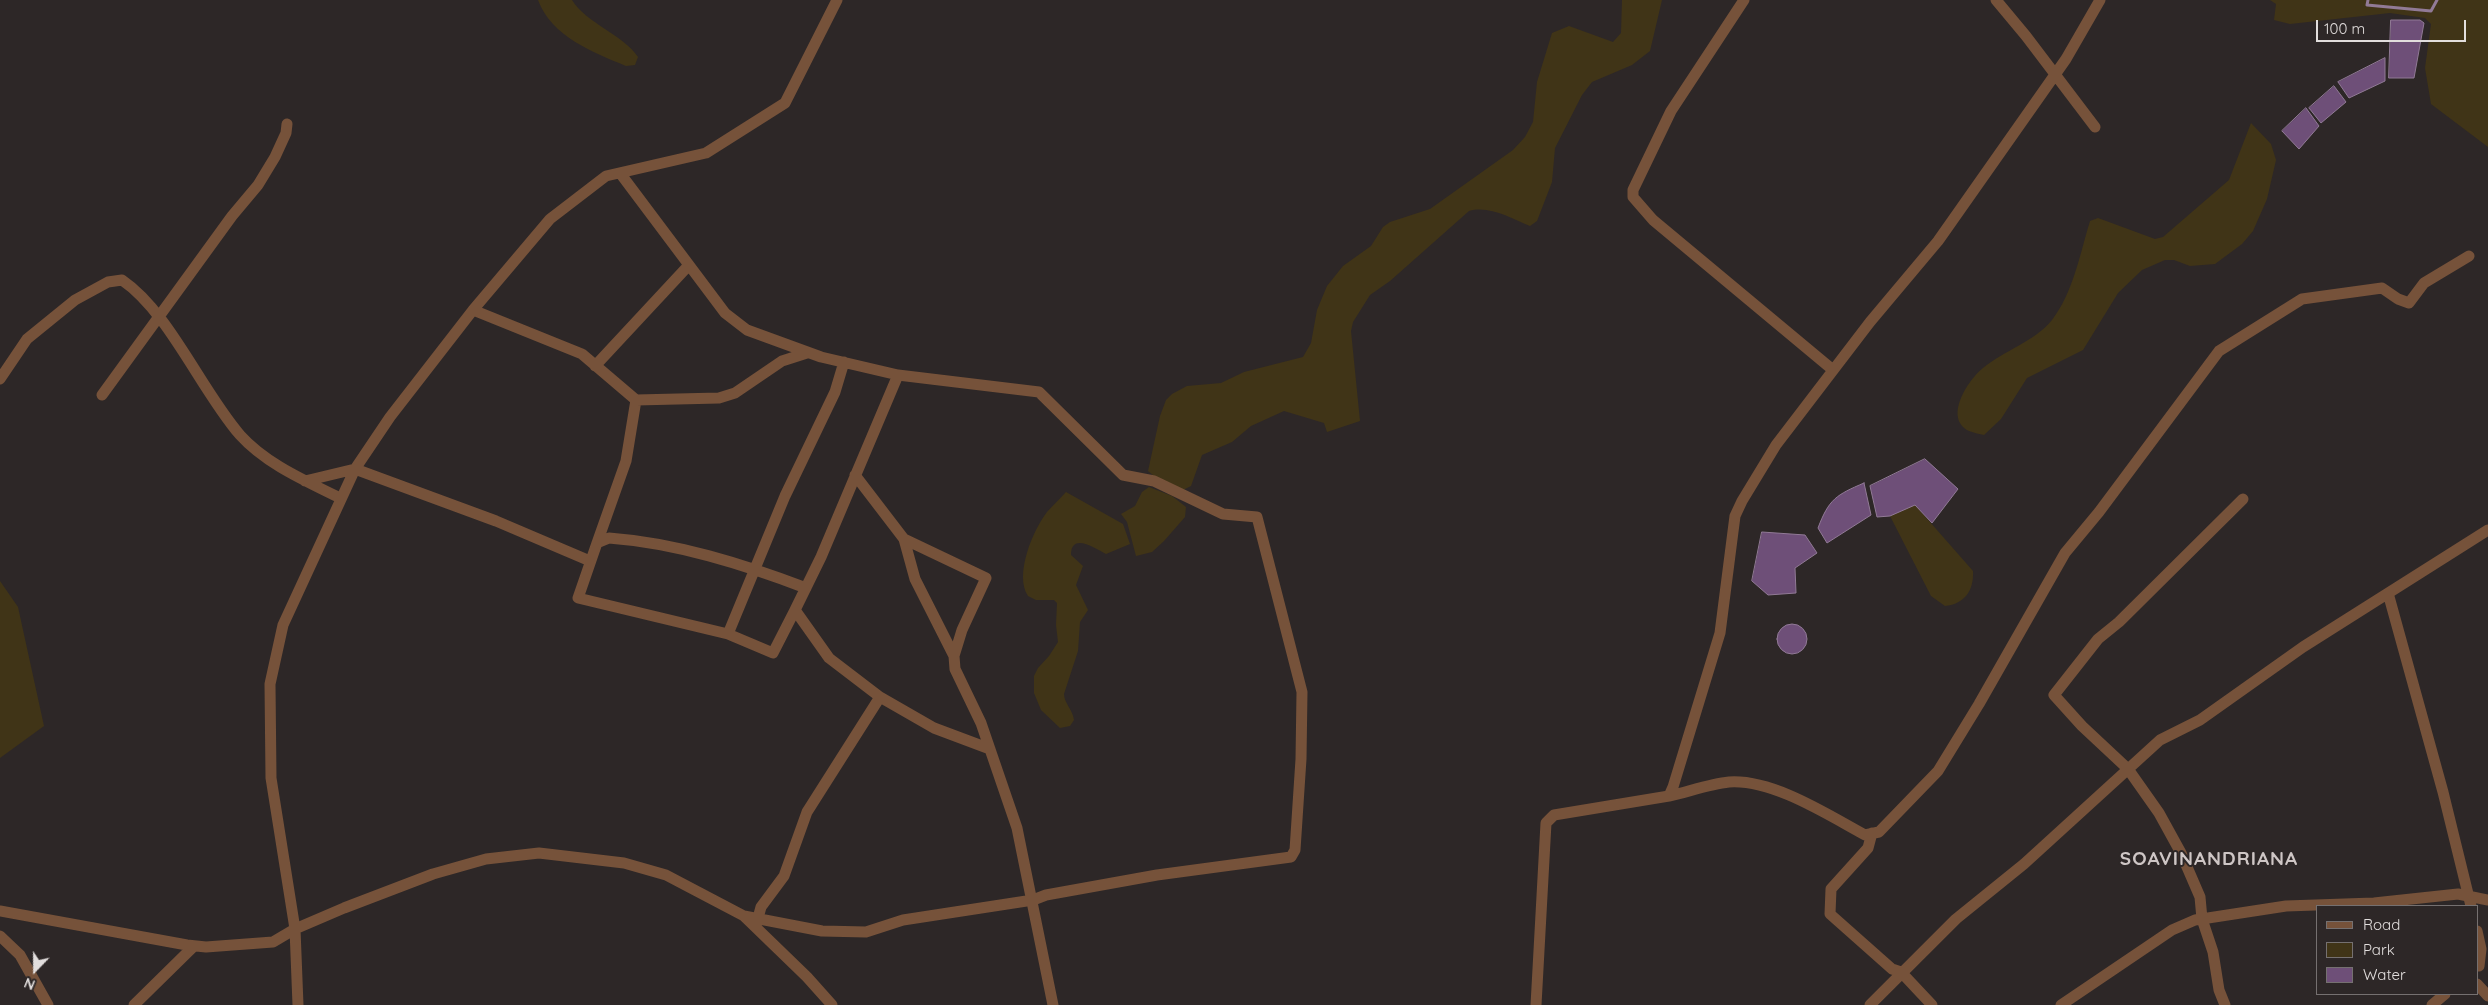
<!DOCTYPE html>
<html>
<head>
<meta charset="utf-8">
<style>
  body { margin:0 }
  #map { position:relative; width:2488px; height:1005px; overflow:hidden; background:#2d2727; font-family:Quicksand,sans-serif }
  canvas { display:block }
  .legend { position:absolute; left:2316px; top:905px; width:162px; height:90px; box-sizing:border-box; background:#2d2727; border:1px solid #757070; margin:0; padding:6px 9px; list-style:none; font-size:15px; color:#e2dedd }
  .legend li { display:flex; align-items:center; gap:10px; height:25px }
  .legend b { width:25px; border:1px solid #757070 }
  .north { position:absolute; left:10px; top:945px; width:50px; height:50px; -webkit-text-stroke:4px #2d2727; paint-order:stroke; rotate:202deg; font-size:14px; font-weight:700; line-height:20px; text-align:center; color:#e2dedd }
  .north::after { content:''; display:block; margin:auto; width:18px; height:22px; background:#e2dedd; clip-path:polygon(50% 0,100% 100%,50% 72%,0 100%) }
  .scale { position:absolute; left:2316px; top:20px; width:150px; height:22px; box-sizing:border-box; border:2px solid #e2dedd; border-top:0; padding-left:6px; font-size:15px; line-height:18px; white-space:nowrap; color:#e2dedd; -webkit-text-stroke:4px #2d2727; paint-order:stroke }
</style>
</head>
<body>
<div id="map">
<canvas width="2488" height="1005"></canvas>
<ul class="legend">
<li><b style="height:6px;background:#76523a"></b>Road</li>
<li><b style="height:14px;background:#403417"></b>Park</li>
<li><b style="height:14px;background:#6e4f78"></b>Water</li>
</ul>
<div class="north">N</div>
<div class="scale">100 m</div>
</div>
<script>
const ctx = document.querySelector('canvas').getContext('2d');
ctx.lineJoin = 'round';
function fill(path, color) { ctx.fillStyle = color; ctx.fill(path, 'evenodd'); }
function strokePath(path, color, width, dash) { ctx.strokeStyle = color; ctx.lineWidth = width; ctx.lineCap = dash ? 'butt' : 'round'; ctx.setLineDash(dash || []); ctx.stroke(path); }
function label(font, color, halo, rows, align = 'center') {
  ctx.font = font + ' Quicksand,sans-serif'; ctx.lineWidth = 4; ctx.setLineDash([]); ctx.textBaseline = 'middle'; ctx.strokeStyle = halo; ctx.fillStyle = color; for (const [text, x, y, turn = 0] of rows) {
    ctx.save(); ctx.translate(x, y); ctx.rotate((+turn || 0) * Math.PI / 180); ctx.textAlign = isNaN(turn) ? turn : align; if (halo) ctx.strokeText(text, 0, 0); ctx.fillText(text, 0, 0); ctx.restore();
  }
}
const green = new Path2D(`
  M538 0H572C586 23 625 36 638 57L635 65 626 66C593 52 552 37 538 0Z
  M1622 0H1662L1650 51 1632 65 1592 82 1582 95 1555 148 1552 182 1537 221 1530 226C1511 218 1489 205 1469 211L1390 281 1370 295 1353 322 1351 331 1360 421 1327 432 1324 423 1284 411 1251 426 1232 442 1202 455 1191 486 1183 490 1160 481 1148 471 1160 416 1166 400 1172 394 1187 386 1221 383 1244 372 1303 357 1311 343 1317 310 1327 286 1343 266 1371 246 1383 227 1390 222 1430 209 1513 150 1525 137 1533 122 1537 82 1552 33 1569 26 1613 42 1621 33Z
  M2270 0H2488V147L2431 104 2425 68 2431 24 2425 18 2390 13 2290 24 2274 20 2276 4Z
  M2251 123 2271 144 2276 160 2267 199 2253 231 2242 244 2215 264 2190 266 2174 260H2165L2142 270 2118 293 2083 350 2027 378 2001 419 1984 435C1980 434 1974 433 1969 431 1943 418 1968 380 1983 368 2005 350 2034 342 2052 320 2073 293 2080 254 2090 221L2098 218 2155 239 2163 237 2229 180Z
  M1149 487 1172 496 1186 507 1185 517 1164 541 1152 552 1136 556 1127 522 1121 514 1135 506 1142 492Z
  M1066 492 1123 524 1130 544 1106 554C1095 548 1071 532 1071 555L1083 566 1076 585 1088 610 1080 622 1078 651 1064 694C1064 703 1073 710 1074 720L1070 726 1060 728 1041 710 1034 693V676L1038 668 1049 656 1058 642 1056 625 1057 603 1054 600H1036L1028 596C1014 575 1033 530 1047 512 1053 505 1060 499 1066 492Z
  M1915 505 1973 571C1974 590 1965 604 1945 606L1931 596 1890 516Z
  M0 581 18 607 44 726 0 758Z`);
const water = new Path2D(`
  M2391 20H2420L2424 23 2414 78H2389Z
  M2385 58V81L2349 98 2338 82Z
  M2334 86 2346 102 2321 123 2309 108Z
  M2306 108 2319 126 2299 149 2282 131Z
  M1925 459 1958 489 1932 523 1915 505 1890 516 1877 517 1870 486Z
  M1864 483 1871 515 1827 543 1818 528C1829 499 1836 495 1864 483Z
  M1762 532 1805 535 1817 553 1795 568 1796 593 1768 595 1752 581Z
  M1777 639a15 15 0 1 1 30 0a15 15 0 1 1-30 0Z`);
const stream = new Path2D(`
  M2368 0 2367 5 2431 11 2437 0`);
const minor = new Path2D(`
  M1744 0 1671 111 1633 190V197L1653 220 1833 370
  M1996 0 2026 36 2095 127
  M620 173 725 313 747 330 821 357 898 375 1039 392 1123 475 1154 481 1223 514 1257 517 1302 692 1301 759 1295 850 1291 857 1157 875 1046 895 1033 900 903 920 866 932 822 931 744 916
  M473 310 582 354 636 400 719 398 735 393 782 361 807 353
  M595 366 689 265
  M898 375 821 557 795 610 829 658 880 697 934 728 990 749
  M0 379 27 339 75 300 108 282 122 280C169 312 201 390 240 435 266 464 306 481 340 498
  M102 395 232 216 258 185 275 157 286 133 287 124
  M855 475 904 539 986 578 962 630 954 656 955 669 981 723 1017 828 1053 1005
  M305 481 355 469 496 521 590 561
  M904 539 915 579 954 656
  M597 543 626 461 636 400
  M2388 593 2443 792 2471 906
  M795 610 773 653 728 634 578 598 597 543 609 538C676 543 743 564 806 588
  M728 634 785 496 835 392 844 362
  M1669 796C1688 792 1709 784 1729 782 1773 779 1828 815 1865 835L1879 832 1938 771 1979 704 2065 553 2099 512 2219 351 2302 299 2382 288 2398 299 2409 303 2424 283 2469 256
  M1872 833 1868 848 1831 889 1830 914 1892 969 1901 972 1932 1005
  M0 911 187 945 206 947 273 942 295 929 344 908 433 874 486 859 539 853 624 863 666 875 744 916 807 977 832 1005
  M758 918 761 907 784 876 807 812 880 697
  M2477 931 2481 949 2479 966
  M0 936 20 955 48 1005
  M2477 984 2488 996
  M134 1005 194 946
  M298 1005 295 929 271 778 270 684 283 625 355 469 390 417 473 310 550 219 606 176 706 153 785 103 837 0
  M1536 1005 1546 823 1554 815 1669 796 1673 787 1720 633 1735 516 1742 501 1776 445 1870 322 1938 241 2066 59 2100 0
  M1870 1005 1956 919 2024 864 2160 740 2200 720 2303 647 2488 530
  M2061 1005 2172 930 2195 920 2286 906 2374 903 2458 894 2488 900
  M2225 1005 2219 990 2213 952 2202 919 2200 897 2181 853 2159 813 2128 769 2082 726 2054 695 2098 639 2119 622 2243 499
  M2432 1005 2445 994`);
const districtNames = [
  ["SOAVINANDRIANA",2209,859]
];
fill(green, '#403417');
fill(water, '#6e4f78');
strokePath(water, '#917a96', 1);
strokePath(stream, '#917a96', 3);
strokePath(minor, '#76523a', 11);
ctx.letterSpacing = '1px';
label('bold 19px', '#cec6c5', '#2d2727', districtNames);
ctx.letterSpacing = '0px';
</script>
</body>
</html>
